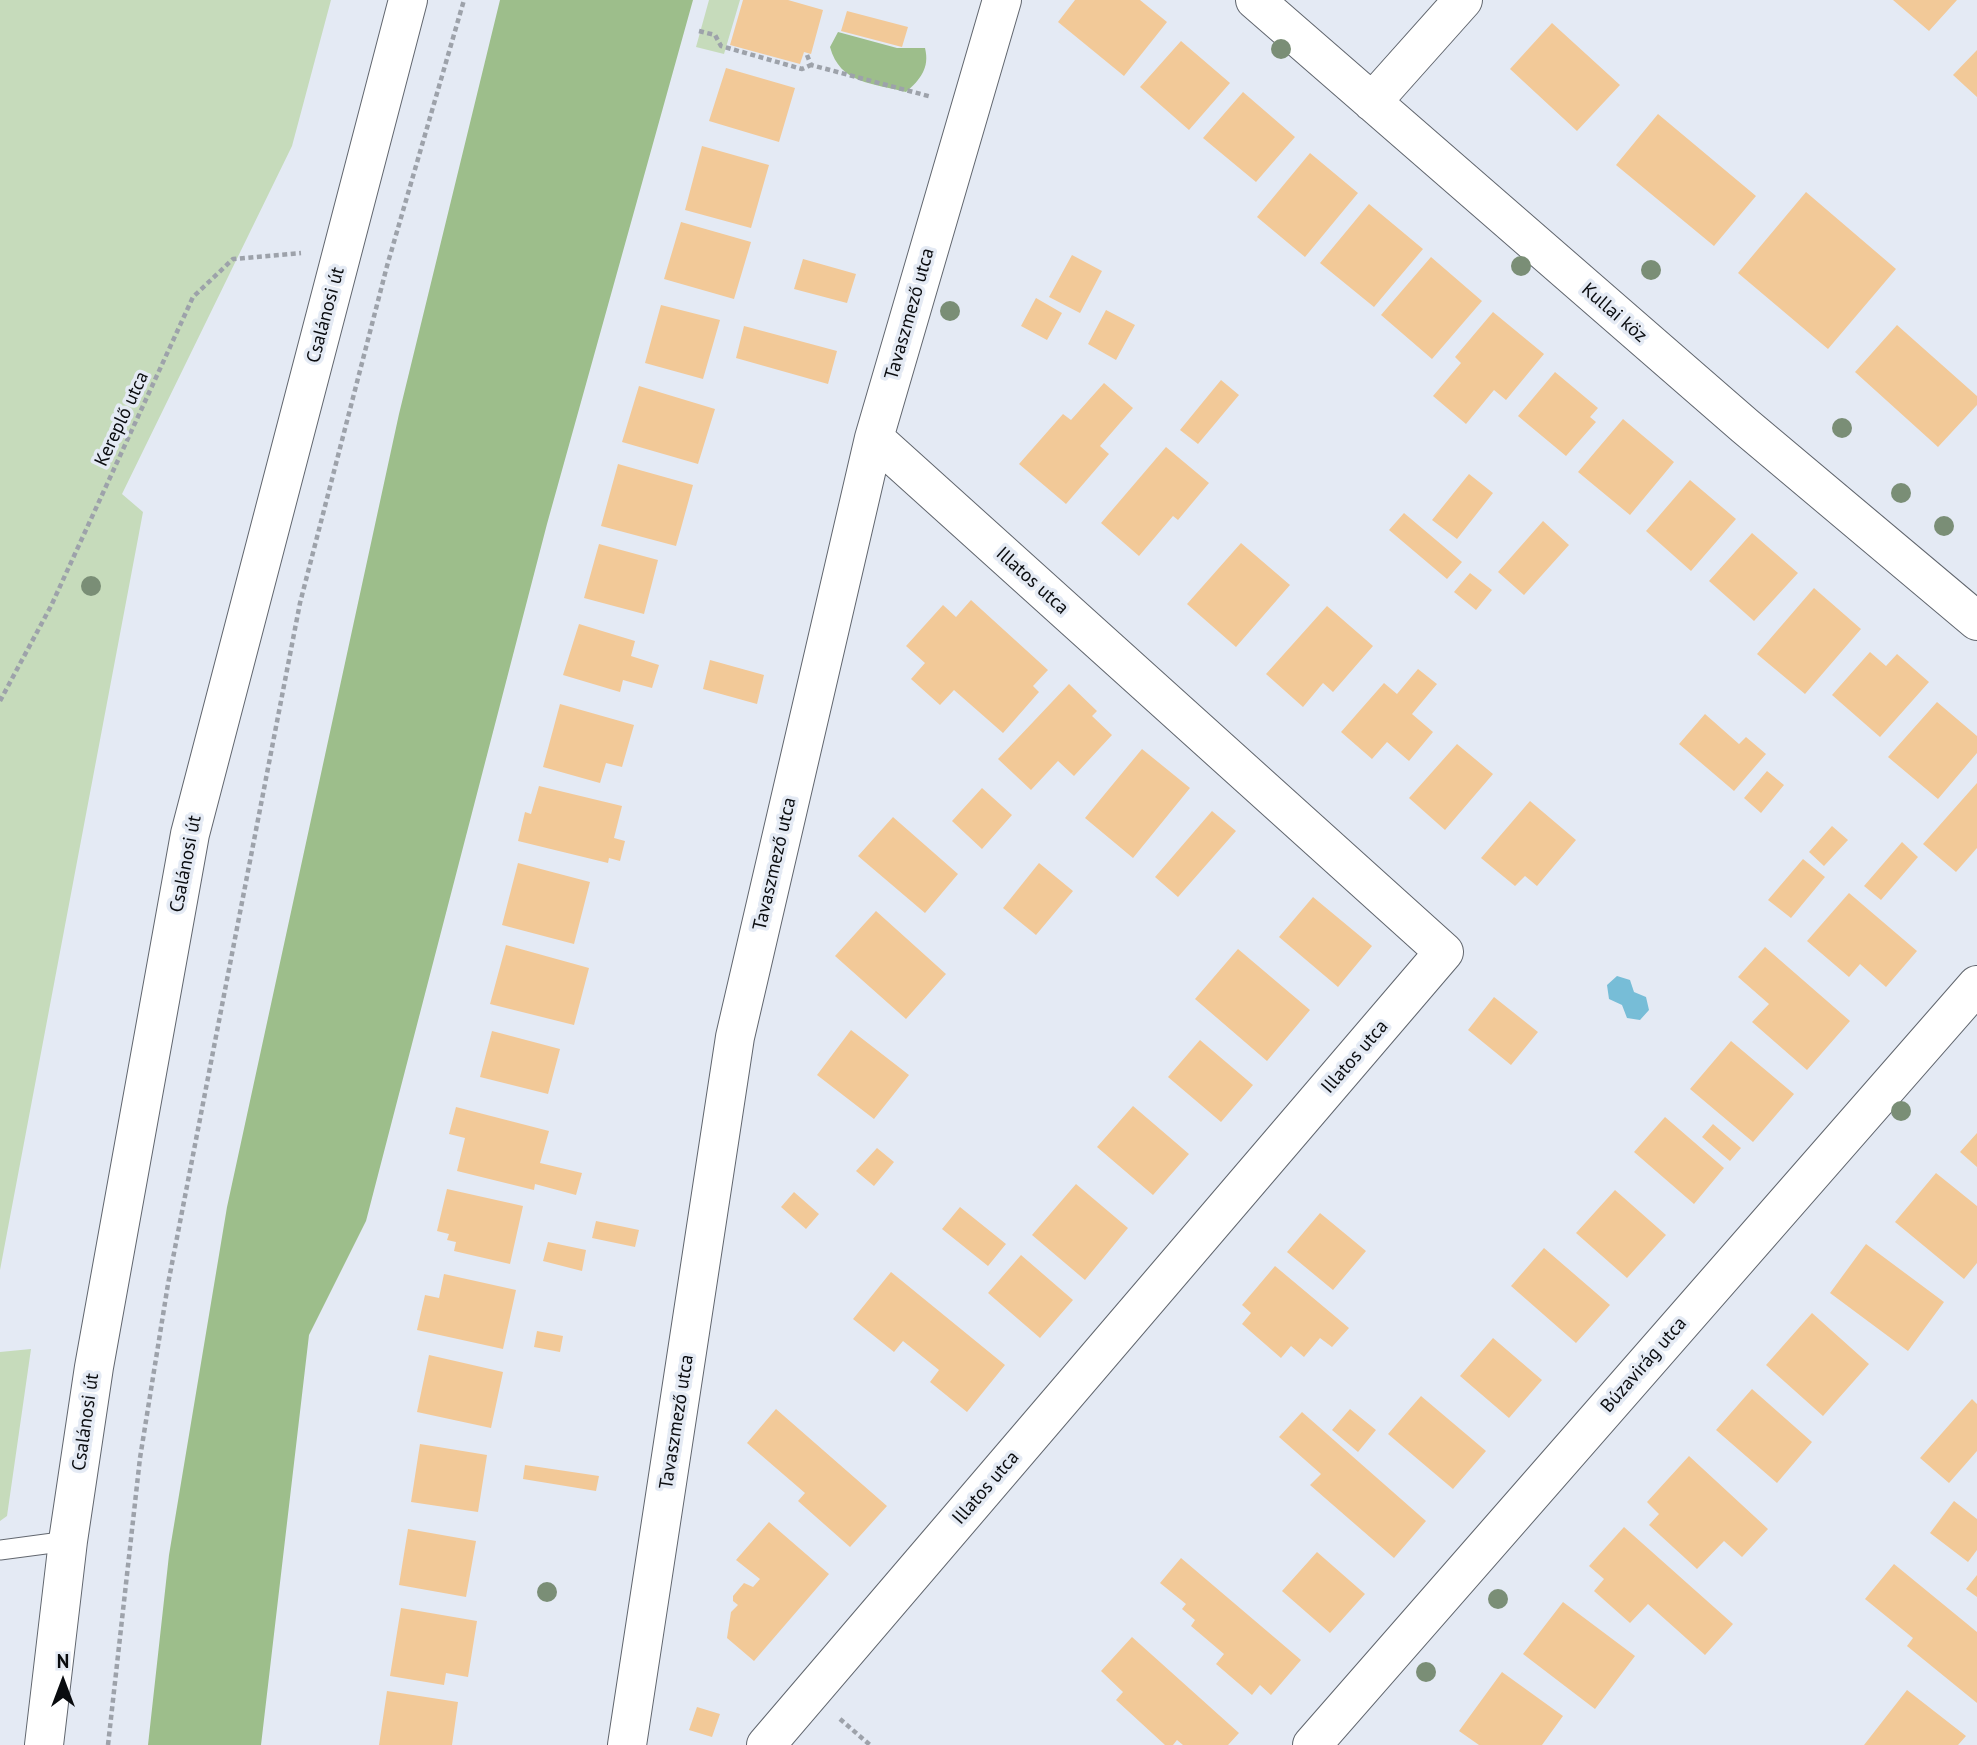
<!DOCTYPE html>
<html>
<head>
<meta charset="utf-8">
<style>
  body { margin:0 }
  #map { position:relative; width:1977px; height:1745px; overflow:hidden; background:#e4eaf4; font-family:"PT Sans",sans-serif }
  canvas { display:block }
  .north { position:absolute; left:28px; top:1647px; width:70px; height:70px; -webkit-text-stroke:5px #e4eaf4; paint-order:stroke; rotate:0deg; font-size:19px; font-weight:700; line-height:28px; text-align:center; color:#0a0c0f }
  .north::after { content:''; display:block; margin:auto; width:24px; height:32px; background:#0a0c0f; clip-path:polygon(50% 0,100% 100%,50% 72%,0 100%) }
</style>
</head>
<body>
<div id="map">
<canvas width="1977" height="1745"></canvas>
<div class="north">N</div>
</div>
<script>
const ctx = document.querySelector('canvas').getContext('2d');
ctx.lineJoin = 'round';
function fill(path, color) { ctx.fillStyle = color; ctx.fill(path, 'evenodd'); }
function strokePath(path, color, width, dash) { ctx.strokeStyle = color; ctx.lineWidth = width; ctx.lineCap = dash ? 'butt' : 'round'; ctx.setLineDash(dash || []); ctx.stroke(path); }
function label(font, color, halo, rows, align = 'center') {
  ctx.font = font + ' "PT Sans",sans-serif'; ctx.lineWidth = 7; ctx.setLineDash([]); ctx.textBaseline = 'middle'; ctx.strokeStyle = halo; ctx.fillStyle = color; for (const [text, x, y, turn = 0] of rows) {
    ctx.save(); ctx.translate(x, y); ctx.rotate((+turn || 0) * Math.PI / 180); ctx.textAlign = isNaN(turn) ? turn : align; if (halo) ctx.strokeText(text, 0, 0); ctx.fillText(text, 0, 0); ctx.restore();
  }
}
const green = new Path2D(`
  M0 0H331L292 146 122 494 143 512 0 1270Z
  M709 0H740L724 54 696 47Z
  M31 1349 7 1516 0 1521V1352Z`);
const forest = new Path2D(`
  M500 0H693L547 524 366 1221 309 1335 261 1745H148L169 1555 227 1207 399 414Z
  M838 32 897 48H925C930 68 920 80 906 92 873 83 840 84 830 47Z`);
const water = new Path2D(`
  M1617 976 1630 980 1634 992 1646 997 1649 1010 1640 1020 1627 1018 1622 1005 1609 999 1607 985Z`);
const building = new Path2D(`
  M743 0H788L823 10 811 54 804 52 800 64 730 45Z
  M1075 0H1140L1167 22 1124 76 1058 22Z
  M1893 0H1957L1929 31Z
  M847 11 908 27 902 47 841 31Z
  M1552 23 1620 85 1577 131 1510 69Z
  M1181 41 1230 83 1189 130 1140 87Z
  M1977 50V97L1953 75Z
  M726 68 795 88 779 142 709 121Z
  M1243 92 1295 137 1256 182 1203 138Z
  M1658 114 1756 196 1714 246 1616 165Z
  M702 146 769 165 751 228 685 210Z
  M1310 153 1358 193 1305 257 1257 217Z
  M1806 192 1896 269 1828 349 1738 273Z
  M1369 204 1423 249 1374 307 1320 263Z
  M681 222 751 242 734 299 664 279Z
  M1072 255 1102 271 1080 313 1049 297Z
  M1431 257 1482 301 1432 359 1381 315Z
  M803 259 856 274 847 303 794 289Z
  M1036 298 1062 313 1047 340 1021 326Z
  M661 305 720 320 703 379 645 363Z
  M1106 310 1135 325 1116 360 1088 344Z
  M1493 312 1544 354 1506 400 1494 390 1466 424 1433 396 1461 363 1455 357Z
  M1897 325 1977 396V405L1938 447 1855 372Z
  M744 326 837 351 828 384 736 358Z
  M1555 372 1598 408 1590 417 1596 422 1566 456 1518 416Z
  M1221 380 1239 395 1198 444 1180 430Z
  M1104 383 1133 408 1100 446 1109 454 1066 504 1019 464 1063 414 1071 420Z
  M639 386 715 409 698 464 622 442Z
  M1623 419 1674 462 1630 515 1578 472Z
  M1166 447 1209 483 1178 520 1173 516 1139 556 1101 523Z
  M618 464 693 485 676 546 601 526Z
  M1469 474 1493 493 1457 539 1432 520Z
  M1690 480 1736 519 1691 571 1646 531Z
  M1404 513 1462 562 1447 579 1389 530Z
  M1543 521 1569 545 1524 595 1498 572Z
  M1752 533 1798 573 1754 621 1709 581Z
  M1241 543 1290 585 1236 647 1187 604Z
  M599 544 658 560 644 614 584 598Z
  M1470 573 1492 590 1476 610 1454 592Z
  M1814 588 1861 629 1805 694 1757 654Z
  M971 600 1048 670 1033 686 1039 692 1003 733 954 690 940 705 911 679 925 663 906 646 943 605 956 617Z
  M1327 606 1373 646 1333 692 1323 683 1303 707 1266 674Z
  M579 624 635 641 631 656 659 665 652 688 623 680 620 692 563 675Z
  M1870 652 1886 666 1897 654 1929 682 1880 737 1832 695Z
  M710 660 764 675 757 704 703 689Z
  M1418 669 1437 684 1412 714 1433 732 1409 761 1387 742 1372 759 1341 732 1384 683 1397 694Z
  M1069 684 1097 711 1092 716 1112 735 1074 776 1058 761 1031 790 998 759Z
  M1937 702 1977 736V753L1938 799 1888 757Z
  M560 704 634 725 622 767 606 763 600 783 543 767Z
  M1705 714 1739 744 1746 737 1766 754 1734 791 1679 744Z
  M1457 744 1493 774 1445 830 1409 798Z
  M1142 749 1190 788 1133 858 1085 818Z
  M1767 771 1784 785 1761 813 1744 798Z
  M1977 783V848L1956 872 1923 844Z
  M539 786 622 806 614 838 625 841 620 861 609 858 608 863 518 841 525 812 531 814Z
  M982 788 1012 815 982 849 952 821Z
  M1530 801 1576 840 1537 886 1525 876 1515 886 1481 858Z
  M1212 811 1236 831 1178 897 1155 877Z
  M893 817 958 874 925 913 858 856Z
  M1832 826 1848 840 1824 866 1809 852Z
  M1902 842 1918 857 1881 900 1864 886Z
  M1803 859 1825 877 1791 918 1768 900Z
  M518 863 590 882 574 944 502 925Z
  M1039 863 1073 891 1036 935 1003 908Z
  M1849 893 1917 951 1886 987 1860 964 1849 977 1807 941Z
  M1313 897 1372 946 1338 987 1279 937Z
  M876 911 946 974 906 1019 835 956Z
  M506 945 589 968 574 1025 490 1004Z
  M1765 947 1850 1021 1807 1070 1752 1022 1769 1004 1738 977Z
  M1238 949 1310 1010 1267 1061 1195 999Z
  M1494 997 1538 1032 1511 1065 1468 1030Z
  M851 1030 909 1075 874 1119 817 1075Z
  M492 1031 560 1049 548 1094 480 1077Z
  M1200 1040 1253 1085 1221 1122 1168 1077Z
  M1731 1041 1794 1094 1753 1142 1690 1089Z
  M1133 1106 1189 1154 1153 1195 1097 1147Z
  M456 1107 549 1131 540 1163 582 1173 576 1195 535 1184 534 1190 457 1171 465 1138 449 1134Z
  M1665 1117 1724 1168 1694 1204 1634 1152Z
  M1713 1124 1741 1148 1730 1161 1702 1137Z
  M1977 1133V1167L1960 1152Z
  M877 1148 894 1162 874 1186 856 1171Z
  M1936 1173 1977 1206V1263L1964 1279 1895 1222Z
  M1076 1184 1128 1228 1085 1280 1032 1235Z
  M447 1189 523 1206 510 1264 454 1251 456 1242 447 1240 449 1234 437 1231Z
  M1615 1190 1666 1235 1627 1278 1576 1233Z
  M794 1192 819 1214 806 1229 781 1207Z
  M960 1207 1006 1244 988 1266 942 1229Z
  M1320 1213 1366 1251 1333 1290 1287 1252Z
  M596 1221 639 1230 635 1247 592 1238Z
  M548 1242 586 1250 582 1271 543 1261Z
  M1866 1244 1944 1302 1908 1351 1830 1293Z
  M1544 1248 1610 1305 1576 1343 1511 1286Z
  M1021 1255 1073 1300 1040 1338 988 1293Z
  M1275 1266 1349 1328 1332 1347 1320 1338 1304 1357 1291 1346 1281 1358 1242 1324 1251 1313 1242 1305Z
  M891 1272 1005 1365 967 1412 930 1382 939 1370 903 1341 894 1352 853 1319Z
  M444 1274 516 1290 503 1349 417 1330 425 1295 439 1298Z
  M1812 1313 1869 1364 1823 1416 1766 1365Z
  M537 1331 563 1336 560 1352 534 1347Z
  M1493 1338 1542 1380 1509 1418 1460 1376Z
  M429 1355 503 1372 491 1428 417 1412Z
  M1752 1389 1812 1442 1777 1483 1716 1430Z
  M1421 1396 1486 1451 1453 1489 1388 1434Z
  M1972 1399 1977 1404V1451L1949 1483 1920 1458Z
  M776 1409 887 1506 850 1547 798 1501 805 1493 747 1443Z
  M1350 1409 1376 1430 1358 1452 1332 1430Z
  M1302 1412 1426 1521 1394 1558 1310 1485 1321 1474 1279 1437Z
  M420 1444 487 1455 478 1512 411 1502Z
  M1689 1456 1768 1529 1742 1557 1724 1541 1697 1569 1649 1525 1659 1514 1647 1502Z
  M525 1465 599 1476 596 1491 523 1479Z
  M1954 1501 1977 1519V1550L1968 1562 1930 1533Z
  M769 1522 829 1574 754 1661 727 1638 731 1612 738 1605 733 1601V1596L744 1583 753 1587 760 1579 736 1560Z
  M1624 1527 1733 1624 1705 1655 1648 1604 1630 1623 1594 1591 1604 1579 1589 1566Z
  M408 1529 476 1541 466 1597 399 1585Z
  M1317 1552 1365 1594 1330 1633 1282 1591Z
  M1181 1558 1301 1660 1271 1695 1260 1685 1252 1695 1216 1664 1224 1654 1191 1626 1195 1620 1182 1609 1186 1604 1160 1583Z
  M1894 1564 1977 1632V1703L1907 1646 1913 1638 1865 1599Z
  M1977 1575V1597L1966 1589Z
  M1563 1602 1635 1656 1595 1709 1523 1654Z
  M401 1608 477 1621 468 1677 446 1673 444 1685 390 1676Z
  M1132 1637 1239 1733 1228 1745H1183L1177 1740 1173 1745H1165L1116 1700 1123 1692 1101 1671Z
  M1502 1672 1563 1716 1542 1745H1479L1459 1731Z
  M1907 1690 1966 1736 1958 1745H1864Z
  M387 1691 458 1702 452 1745H379Z
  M697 1707 720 1714 712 1737 689 1730Z`);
const path = new Path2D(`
  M699 31 715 35 721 46 802 69 811 65
  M807 55 811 65 932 97
  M0 701 51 606 193 297 233 259 301 253
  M840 1719 870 1745
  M108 1745 140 1458 168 1284 300 603 387 266 464 0`);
const service = new Path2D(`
  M0 1550 68 1541`);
const minor = new Path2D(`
  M1255 0 1745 426 1977 621
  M1372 102 1463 0
  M627 1745 735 1037 874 438 1002 0
  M766 1745 1444 952 874 438
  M1312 1745 1977 985`);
const tertiary = new Path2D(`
  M44 1745 68 1541 94 1367 190 834 408 0`);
const trees = [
  [1281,49],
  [1521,266],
  [1651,270],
  [950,311],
  [1842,428],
  [1901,493],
  [1944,526],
  [91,586],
  [1901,1111],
  [547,1592],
  [1498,1599],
  [1426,1672]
];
const streetNames = [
  ["Kullai köz",1614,313,41],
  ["Tavaszmező utca",910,314,-74],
  ["Csalánosi út",326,315,-75],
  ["Kereplő utca",122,419,-65],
  ["Illatos utca",1032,581,42],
  ["Csalánosi út",186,864,-79],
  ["Tavaszmező utca",775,864,-77],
  ["Illatos utca",1355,1057,-49],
  ["Búzavirág utca",1644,1365,-49],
  ["Csalánosi út",86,1422,-82],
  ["Tavaszmező utca",677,1422,-81],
  ["Illatos utca",986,1488,-49]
];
fill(green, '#c6dbbb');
fill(forest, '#9dbe8b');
fill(water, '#77bdd7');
fill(building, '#f2c998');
strokePath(service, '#61666e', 21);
strokePath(minor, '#61666e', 40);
strokePath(tertiary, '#61666e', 40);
strokePath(path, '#9da2aa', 4.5, [5, 3.5]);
strokePath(service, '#fff', 19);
strokePath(minor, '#fff', 38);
strokePath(tertiary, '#fff', 38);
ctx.fillStyle = '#7a8e76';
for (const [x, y] of trees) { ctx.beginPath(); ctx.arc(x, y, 10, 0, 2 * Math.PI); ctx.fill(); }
label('19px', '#0a0c0f', '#e4eaf4', streetNames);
</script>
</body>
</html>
